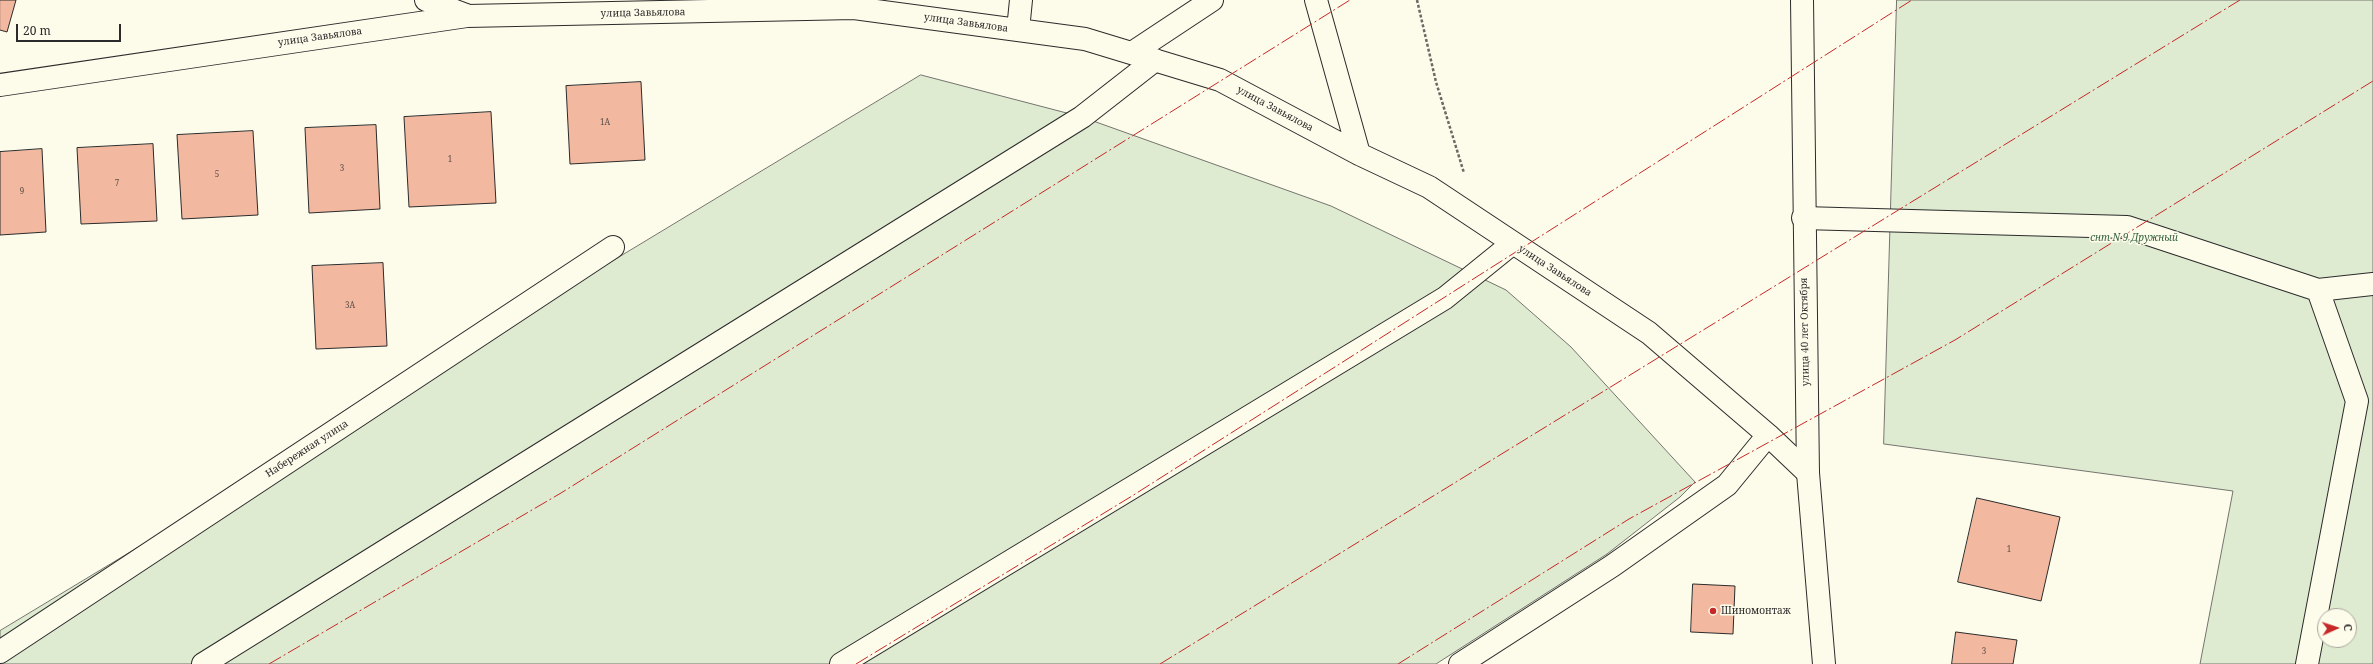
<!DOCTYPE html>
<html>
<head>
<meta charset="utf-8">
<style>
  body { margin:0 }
  #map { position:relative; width:2373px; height:664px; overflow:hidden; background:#fdfbea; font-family:"Noto Serif",serif }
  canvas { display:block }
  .north { position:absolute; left:2317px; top:608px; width:40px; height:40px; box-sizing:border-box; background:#fdfbea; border:1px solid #a9a89e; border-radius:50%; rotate:87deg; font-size:11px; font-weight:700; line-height:16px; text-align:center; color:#2b2b2b }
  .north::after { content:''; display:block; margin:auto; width:14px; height:18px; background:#c62828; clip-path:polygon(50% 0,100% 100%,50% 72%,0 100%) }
  .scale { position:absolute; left:16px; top:24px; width:105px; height:18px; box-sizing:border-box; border:2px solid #2b2b2b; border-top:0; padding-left:5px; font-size:12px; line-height:14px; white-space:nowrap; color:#2b2b2b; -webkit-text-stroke:3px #fdfbea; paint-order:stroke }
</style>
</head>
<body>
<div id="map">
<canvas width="2373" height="664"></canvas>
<div class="north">С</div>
<div class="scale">20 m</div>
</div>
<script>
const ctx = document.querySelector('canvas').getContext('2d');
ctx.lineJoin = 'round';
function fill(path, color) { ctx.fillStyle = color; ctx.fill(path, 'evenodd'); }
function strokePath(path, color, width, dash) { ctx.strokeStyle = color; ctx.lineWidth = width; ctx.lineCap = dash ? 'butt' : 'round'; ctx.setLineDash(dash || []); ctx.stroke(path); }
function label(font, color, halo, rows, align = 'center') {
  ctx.font = font + ' "Noto Serif",serif'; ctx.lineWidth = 3; ctx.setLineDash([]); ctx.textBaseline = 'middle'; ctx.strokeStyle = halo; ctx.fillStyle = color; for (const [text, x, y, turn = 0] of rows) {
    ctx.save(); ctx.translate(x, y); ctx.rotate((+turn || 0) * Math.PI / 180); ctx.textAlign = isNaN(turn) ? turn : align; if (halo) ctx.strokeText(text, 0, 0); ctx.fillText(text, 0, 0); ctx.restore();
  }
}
const green = new Path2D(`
  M1897 0H2373V664H2200L2233 491 1884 444ZM2325 616H2349V640H2325Z
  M921 75 1082 117 1331 206 1506 290 1571 347 1695 482 1680 497 1607 554 1436 664H0V631Z`);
const building = new Path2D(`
  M0 0H16L7 32 0 30Z
  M641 82 645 160 570 164 566 86Z
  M491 112 496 203 409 207 404 117Z
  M376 125 380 209 309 213 305 128Z
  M253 131 258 215 182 219 177 135Z
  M153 144 157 221 81 224 77 148Z
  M42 149 46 232 0 235V152Z
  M383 263 387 346 316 349 312 266Z
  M1977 498 2060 517 2041 601 1958 582Z
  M1693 584 1735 586 1733 634 1691 632Z
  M1956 632 2017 640 2013 664H1952Z`);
const path = new Path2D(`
  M1417 0 1436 82 1464 173`);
const minor = new Path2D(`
  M426 0 466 15
  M1316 0 1359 154
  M1018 30 1021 0
  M1132 53 1212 0
  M0 85 467 16 854 8 1085 39 1220 80 1359 154 1429 187 1649 333 1768 435 1808 473
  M1803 218 2127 227 2318 290 2373 284
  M0 652 613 247
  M203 664 1082 117 1155 60
  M841 664 1445 298 1513 243
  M1460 664 1612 566 1727 485 1768 435
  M2307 664 2357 401 2318 290`);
const major = new Path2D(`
  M1802 0 1808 473 1824 664`);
const power = new Path2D(`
  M269 664 561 493 1350 0
  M856 664 1132 496 1912 0
  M1160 664 2240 0
  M1398 664 1629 519 1955 340 2373 81`);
const markers = [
  [1713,611,4,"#c62828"]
];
const numberNames = [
  ["1А",605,123],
  ["1",450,160],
  ["3",342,169],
  ["5",217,175],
  ["7",117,184],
  ["9",22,192],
  ["3А",350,306],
  ["1",2009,550],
  ["3",1984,652]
];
const streetNames = [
  ["улица Завьялова",643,13,-1],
  ["улица Завьялова",966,23,8],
  ["улица Завьялова",320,37,-8],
  ["улица Завьялова",1275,109,28],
  ["улица Завьялова",1555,271,33],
  ["улица 40 лет Октября",1805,332,-91],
  ["Набережная улица",307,449,-33]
];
const parkNames = [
  ["снт N 9 Дружный",2134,238]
];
const poiNames = [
  ["Шиномонтаж",1721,611]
];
fill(green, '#deebd1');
strokePath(green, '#74746e', 1);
fill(building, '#f2b8a0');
strokePath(building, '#2b2b2b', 1);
strokePath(minor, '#2b2b2b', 24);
strokePath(major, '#2b2b2b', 24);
strokePath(path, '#6a6964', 2.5, [3, 2]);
strokePath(minor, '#fdfbea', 22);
strokePath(major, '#fdfbea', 22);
strokePath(power, '#c62828', 1, [14, 3, 2, 3]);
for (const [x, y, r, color] of markers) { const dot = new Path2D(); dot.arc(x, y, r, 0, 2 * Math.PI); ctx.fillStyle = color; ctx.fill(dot); strokePath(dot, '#fdfbea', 1.5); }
label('8px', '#5d4e48', null, numberNames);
label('10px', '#2b2b2b', '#fdfbea', streetNames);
label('italic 10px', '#34623c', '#fdfbea', parkNames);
label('10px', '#2b2b2b', '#fdfbea', poiNames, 'left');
</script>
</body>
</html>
